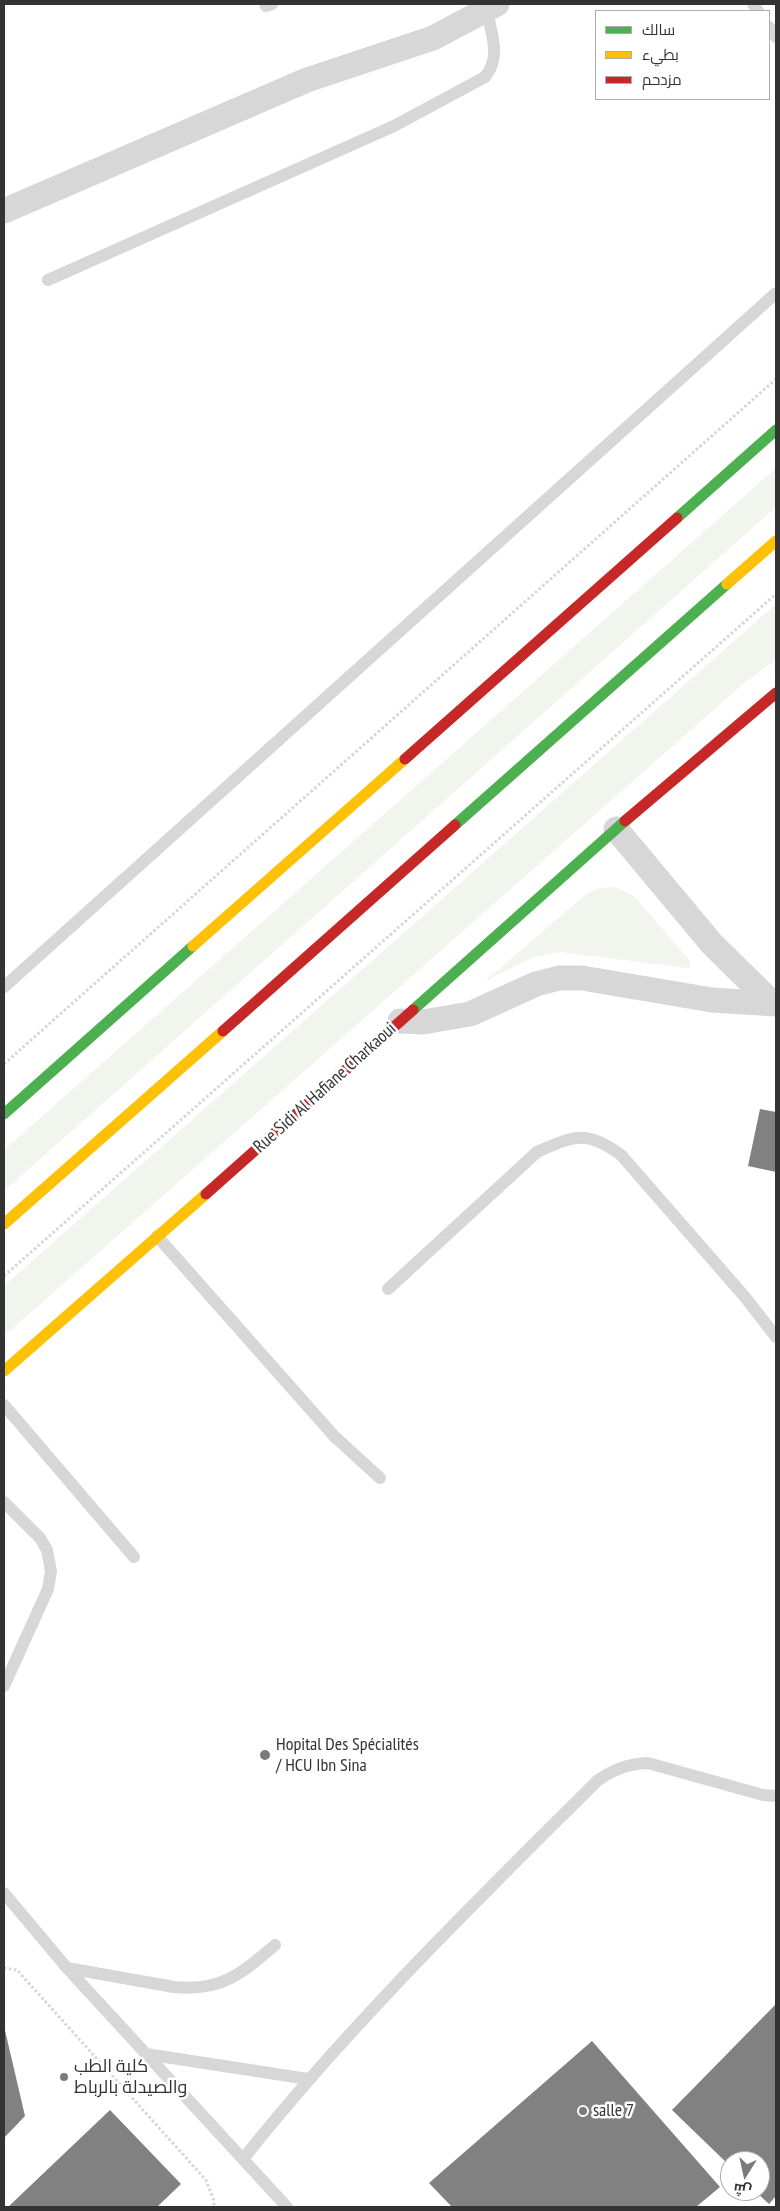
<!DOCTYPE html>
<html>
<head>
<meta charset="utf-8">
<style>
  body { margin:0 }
  #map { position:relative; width:780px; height:2211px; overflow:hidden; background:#fff; font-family:"PT Sans Narrow",Cairo,sans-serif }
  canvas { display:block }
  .frame { position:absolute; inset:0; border:5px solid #333; pointer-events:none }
  .legend { position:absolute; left:595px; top:10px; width:175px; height:90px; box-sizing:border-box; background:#fff; border:1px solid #adadad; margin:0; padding:6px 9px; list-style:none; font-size:15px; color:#333 }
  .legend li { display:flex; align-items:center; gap:10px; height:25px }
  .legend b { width:25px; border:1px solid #adadad }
  .north { position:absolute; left:720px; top:2151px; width:50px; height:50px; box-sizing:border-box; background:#fff; border:1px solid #adadad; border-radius:50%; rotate:190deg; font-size:14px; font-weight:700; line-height:20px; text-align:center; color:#333 }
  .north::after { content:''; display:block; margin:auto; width:18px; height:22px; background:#7a7a7a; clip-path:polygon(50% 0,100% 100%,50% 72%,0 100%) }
</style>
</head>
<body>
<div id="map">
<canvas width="780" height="2211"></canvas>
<div class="frame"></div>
<ul class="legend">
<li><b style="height:6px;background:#4caf50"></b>سالك</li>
<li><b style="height:6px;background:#ffc107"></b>بطيء</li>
<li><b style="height:6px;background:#c62828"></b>مزدحم</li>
</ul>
<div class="north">ش</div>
</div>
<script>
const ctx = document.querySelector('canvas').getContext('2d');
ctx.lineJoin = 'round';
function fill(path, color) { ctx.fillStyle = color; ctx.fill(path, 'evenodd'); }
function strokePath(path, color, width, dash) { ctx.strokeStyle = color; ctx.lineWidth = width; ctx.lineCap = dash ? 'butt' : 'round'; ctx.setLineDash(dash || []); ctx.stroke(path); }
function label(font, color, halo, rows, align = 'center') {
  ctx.font = font + ' "PT Sans Narrow",Cairo,sans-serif'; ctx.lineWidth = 5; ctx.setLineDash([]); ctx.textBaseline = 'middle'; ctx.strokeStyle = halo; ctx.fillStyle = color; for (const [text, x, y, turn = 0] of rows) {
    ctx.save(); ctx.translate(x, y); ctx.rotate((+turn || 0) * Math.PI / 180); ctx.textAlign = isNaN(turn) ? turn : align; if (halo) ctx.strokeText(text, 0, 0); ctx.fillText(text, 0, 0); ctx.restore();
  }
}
const green = new Path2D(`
  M776 468V507L4 1191V1150Z
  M776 604V660L743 684 4 1336V1286Z
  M608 887 618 888 635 897 690 961V967L688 968 560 952 533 957 484 982 585 895 596 889Z`);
const building = new Path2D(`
  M760 1109 776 1112V1172L748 1166Z
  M776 2004V2196L769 2204 755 2191H760V2161H730V2166L672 2110Z
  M4 2026 25 2116 4 2138Z
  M592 2041 720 2187 696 2207H452L429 2183Z
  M110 2110 181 2184 157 2207H8Z`);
const path = new Path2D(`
  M4 1064 776 379
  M4 1276 776 594
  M4 1968 17 1970 206 2180 214 2201V2207`);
const lane = new Path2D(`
  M265 4 266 6 272 4
  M753 4 758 11
  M769 27 776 37
  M48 280 394 126 485 77C502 57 491 32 486 8
  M4 987 776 293
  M157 1236 334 1436 380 1478
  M388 1289 537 1152C574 1136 586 1129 621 1155L745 1297 776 1337
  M4 1405 134 1557
  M4 1502 40 1538 47 1550 51 1571 48 1589 4 1686
  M4 1893 67 1968 287 2207
  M67 1968 174 1987C221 1992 241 1974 275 1945
  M146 2054 308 2079
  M243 2159C351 2023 475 1903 597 1781 614 1769 628 1764 648 1763L763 1795 776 1796`);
const street = new Path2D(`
  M4 211 307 80 433 38 497 4
  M616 829 712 944 771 1002
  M400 1021 423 1022 470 1014 536 984 559 978H582L712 1000 776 1004`);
const fast = new Path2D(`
  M677 518 776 430
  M455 825 727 584
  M413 1010 625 821
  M4 1114 193 946`);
const slow = new Path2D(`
  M727 584 776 541
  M193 946 405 759
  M4 1224 223 1031
  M4 1371 206 1194`);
const jam = new Path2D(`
  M405 759 677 518
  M625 821 776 693
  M223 1031 455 825
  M206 1194 413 1010`);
const markers = [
  [265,1755,6,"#7a7a7a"],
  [64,2077,5,"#7a7a7a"],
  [583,2111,5,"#7a7a7a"]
];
const streetNames = [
  ["Rue Sidi Al Hafiane Charkaoui",325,1088,-42]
];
const poiNames = [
  ["Hopital Des Spécialités",276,1745],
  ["/ HCU Ibn Sina",276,1766],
  ["كلية الطب",74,2067],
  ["والصيدلة بالرباط",74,2088],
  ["salle 7",593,2111]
];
fill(green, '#f1f5ed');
fill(building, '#818181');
strokePath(path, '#d6d6d6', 3, [2.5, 2.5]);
strokePath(lane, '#d7d7d7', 12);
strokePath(street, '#d7d7d7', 25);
strokePath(fast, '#4caf50', 11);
strokePath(slow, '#ffc107', 11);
strokePath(jam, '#c62828', 11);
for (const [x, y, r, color] of markers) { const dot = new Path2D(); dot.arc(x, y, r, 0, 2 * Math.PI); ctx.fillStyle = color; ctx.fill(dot); strokePath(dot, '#fff', 2); }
label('18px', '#333', '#fff', streetNames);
label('18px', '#333', '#fff', poiNames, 'left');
</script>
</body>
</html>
